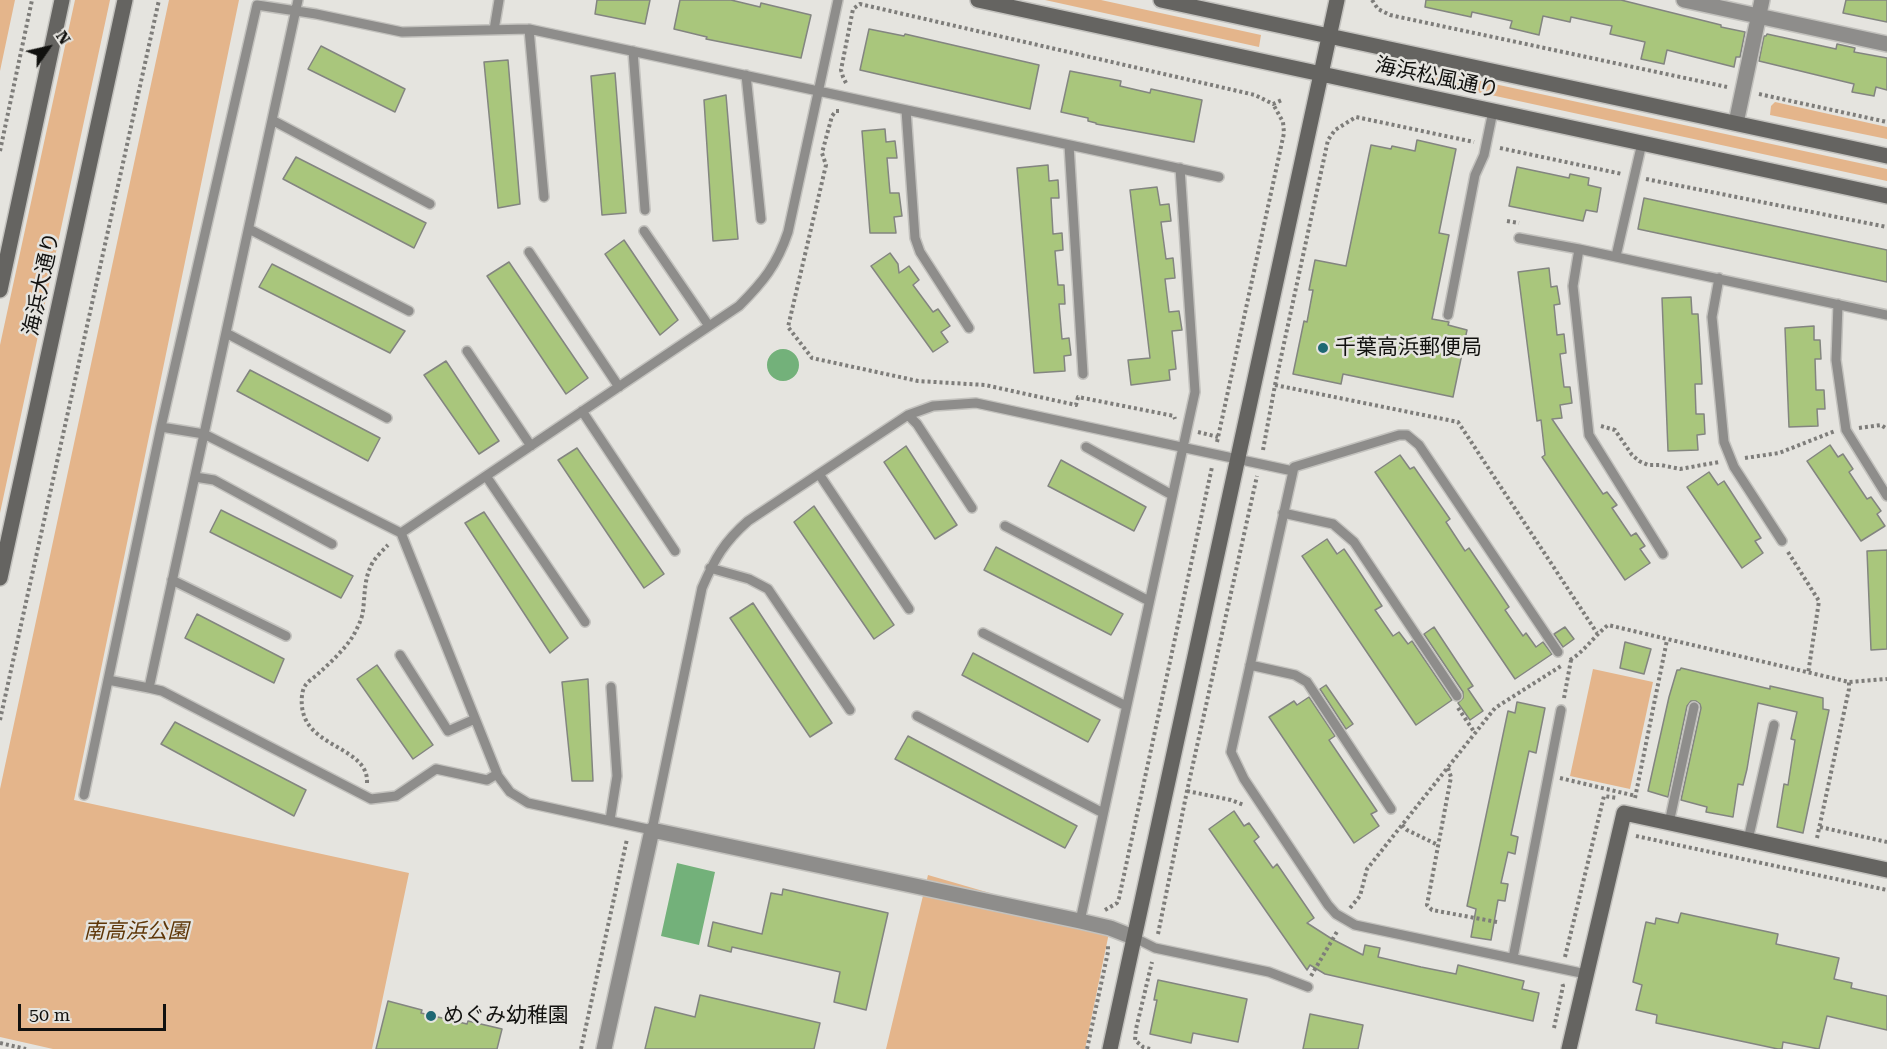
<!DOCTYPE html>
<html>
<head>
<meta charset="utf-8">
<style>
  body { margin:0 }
  #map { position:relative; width:1887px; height:1049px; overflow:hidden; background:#e5e4df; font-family:"Roboto Serif",serif }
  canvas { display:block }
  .north { position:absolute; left:18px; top:18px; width:60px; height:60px; -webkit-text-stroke:4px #e5e4df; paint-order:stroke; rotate:56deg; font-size:16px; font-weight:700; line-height:24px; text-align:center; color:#11110f }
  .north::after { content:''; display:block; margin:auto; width:21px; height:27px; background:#11110f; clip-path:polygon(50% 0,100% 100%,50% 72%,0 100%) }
  .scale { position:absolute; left:18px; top:1004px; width:148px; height:27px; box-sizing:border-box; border:3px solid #11110f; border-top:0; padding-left:8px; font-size:18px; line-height:21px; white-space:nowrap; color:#11110f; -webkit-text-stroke:4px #e5e4df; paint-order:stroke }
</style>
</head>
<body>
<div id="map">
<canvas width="1887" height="1049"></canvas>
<div class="north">N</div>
<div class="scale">50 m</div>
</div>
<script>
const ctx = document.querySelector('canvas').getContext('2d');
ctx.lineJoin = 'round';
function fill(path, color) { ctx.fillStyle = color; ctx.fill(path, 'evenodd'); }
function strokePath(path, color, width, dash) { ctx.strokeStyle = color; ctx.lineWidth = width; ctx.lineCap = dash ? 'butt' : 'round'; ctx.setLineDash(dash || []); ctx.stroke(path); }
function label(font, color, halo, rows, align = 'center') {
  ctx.font = font + ' "Roboto Serif","Noto Sans JP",serif'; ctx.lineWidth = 5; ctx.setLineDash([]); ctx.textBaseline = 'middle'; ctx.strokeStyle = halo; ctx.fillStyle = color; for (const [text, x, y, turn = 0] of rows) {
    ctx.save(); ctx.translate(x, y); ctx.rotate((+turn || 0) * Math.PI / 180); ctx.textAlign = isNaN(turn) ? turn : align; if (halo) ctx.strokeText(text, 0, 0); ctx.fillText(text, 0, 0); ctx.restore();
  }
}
const green = new Path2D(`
  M0 0H15L0 71Z
  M75 0H110L0 513V345Z
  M169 0H239L74 800 409 873 372 1049H53L0 1037V789Z
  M1045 0H1101L1261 35 1259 47Z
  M1388 61 1887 169V181L1385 72Z
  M1775 102 1887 127V139L1770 115 1771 106Z
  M1593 669 1653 682 1630 789 1570 776Z
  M928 875 1110 928 1085 1049H886Z`);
const water = new Path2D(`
  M767 365a16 16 0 1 1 32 0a16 16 0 1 1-32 0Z
  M677 863 715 872 699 945 661 936Z`);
const building = new Path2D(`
  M597 0H650L645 24 595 14Z
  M680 0H731L760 7 761 3 811 15 801 58 706 39 707 37 674 29Z
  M1426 0H1621L1721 25V27L1745 32 1740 57H1736L1734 67 1667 50 1664 64 1641 59 1645 42 1610 34 1612 26 1571 17 1570 22 1543 16 1539 35 1510 28 1512 21 1472 12 1471 17 1425 7Z
  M1846 0H1887V22L1843 13Z
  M869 29 904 36 905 34 1039 65 1030 109 860 70Z
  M1767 34 1836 49 1837 44 1855 48 1854 52 1887 58V90L1876 87 1874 96 1852 92 1854 84 1759 61 1764 36H1766Z
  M321 46 405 89 395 112 308 69Z
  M508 60 520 204 498 208 484 62Z
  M1070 71 1121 81 1120 86 1150 93 1151 89 1202 100 1194 142 1096 124V123L1088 121V118L1061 112Z
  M615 73 626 213 602 215 591 76Z
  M726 95 738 239 713 241 704 100Z
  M885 129 886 142 895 141 897 158H887L890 193H899L902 216 894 217 896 233H870L862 131Z
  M1417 140 1456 149 1439 233 1449 235 1432 319 1449 322 1448 325 1467 330 1453 397 1343 374 1341 384 1293 374 1304 321 1307 322 1313 290H1309L1315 260 1346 266 1371 145 1391 149 1392 146 1415 151Z
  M296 157 426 223 414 248 283 179Z
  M1048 165 1049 181 1058 180 1059 198H1051L1053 234 1062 233 1063 250 1055 251 1058 285H1064L1065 304H1059L1062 339 1069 338 1071 355 1064 356 1065 371 1034 373 1017 168Z
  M1517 167 1569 178 1570 174 1589 178 1588 185 1601 188 1597 212 1586 210 1583 221 1509 206Z
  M1157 187 1160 205 1169 204 1171 221 1161 222 1166 259 1173 258 1175 278 1165 279 1169 312 1179 311 1182 330 1172 331 1176 369 1169 370 1170 380 1131 385 1128 360 1150 358 1130 190Z
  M1644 198 1887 250V282L1638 229Z
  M624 240 678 320 660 335 605 254Z
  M890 253 898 264 899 273 909 266 919 280 913 285 933 312 938 309 950 326 941 332 948 342 933 352 871 266Z
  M509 262 588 378 566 394 487 276Z
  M272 264 405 331 390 353 259 287Z
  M1549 268 1551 287 1557 286 1560 304 1554 305 1557 335 1564 334 1566 353 1560 354 1564 387H1570L1572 403 1560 405 1562 418 1552 419 1603 494 1607 492 1617 505 1612 508 1631 536 1636 533 1645 546 1640 549 1650 563 1625 580 1542 457 1545 455 1541 420 1537 421 1518 272Z
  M1691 297 1692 314H1698L1701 364 1702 384H1695L1696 414H1704L1705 434 1697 435 1698 450 1668 451 1662 298Z
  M1814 326V340H1820L1821 359H1815L1816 390H1824L1825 409H1817L1818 426 1789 427 1785 328Z
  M446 361 499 441 479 454 424 375Z
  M250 370 380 438 368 461 237 391Z
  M1830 445 1838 457 1843 454 1853 469 1849 472 1867 499 1871 497 1881 511 1877 514 1885 526 1861 541 1807 461Z
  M906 446 957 525 935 539 884 462Z
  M577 448 664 574 644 588 558 460Z
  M1400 455 1410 469 1414 467 1450 519 1446 522 1465 551 1469 548 1497 589 1509 607 1505 610 1523 636 1526 633 1536 647 1543 642 1552 654 1515 679 1375 472Z
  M1061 460 1146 507 1134 531 1048 486Z
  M1709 472 1718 485 1724 481 1761 538 1755 541 1763 553 1742 568 1687 487Z
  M814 506 894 625 874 639 794 522Z
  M221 510 353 576 341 598 210 532Z
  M484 512 568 638 550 653 465 523Z
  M1327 539 1337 554 1344 549 1357 568 1382 606 1375 610 1393 636 1399 632 1408 644 1412 641 1452 700 1416 725 1302 556Z
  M996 547 1123 614 1111 635 984 570Z
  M1887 550V649L1871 650 1867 551Z
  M753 603 832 723 810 737 730 618Z
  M197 614 284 659 274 683 185 638Z
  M1434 627 1473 686 1468 689 1483 711 1470 720 1458 703 1463 698V692L1424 634Z
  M1565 627 1574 639 1563 647 1554 634Z
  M1625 642 1651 649 1644 674 1620 668Z
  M973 653 1100 720 1088 742 962 675Z
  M377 665 433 745 413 759 357 679Z
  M1681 668 1770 689V686L1823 698V709L1829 710 1803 833 1777 827 1784 784 1788 785 1795 740 1791 739 1797 712 1758 703 1747 769 1743 785 1738 784 1733 817 1706 812 1707 807 1681 800 1701 708 1700 704 1696 701H1691L1687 706 1668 797 1648 791 1669 697 1677 670H1680Z
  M588 679 593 781H572L562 682Z
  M1326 685 1353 724 1346 729 1320 689Z
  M1309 697 1335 736 1329 740 1377 811 1371 814 1379 826 1354 843 1269 717 1294 701 1297 705Z
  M1517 702 1545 708 1536 753 1529 751 1511 835 1518 837 1515 854 1508 852 1501 883 1508 884 1505 901 1498 900 1491 940 1471 937 1476 909 1467 906 1508 711 1515 713Z
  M175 722 306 790 294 816 161 744Z
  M908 736 1077 826 1065 848 895 759Z
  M1234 811 1244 826 1249 823 1259 837 1254 841 1273 868 1277 864 1314 918 1307 923 1332 939 1363 955 1365 945 1380 948 1378 957 1421 967 1456 974 1458 965 1524 981 1522 989 1539 993 1533 1021 1325 974 1310 965 1307 970 1209 829Z
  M783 889 888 913 866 1010 834 1002 840 972 732 947 731 952 708 946 713 922 762 934 771 893 782 895Z
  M1681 913 1778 934 1776 944 1839 958 1834 979 1852 983 1851 988 1887 996V1030L1827 1016 1819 1049 1783 1042 1782 1049H1778L1656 1023 1657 1015 1636 1010 1642 985 1633 982 1646 922 1655 924 1656 918 1678 923Z
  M1158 980 1247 999 1238 1042 1193 1033 1191 1043 1150 1034 1157 1000H1154Z
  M700 995 820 1023 814 1049H645L655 1007 695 1017Z
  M388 1001 422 1010 421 1013 467 1024 468 1021 502 1029 497 1049H376Z
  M1310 1014 1363 1025 1358 1049H1303Z`);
const path = new Path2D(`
  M1372 0 1378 9 1390 15 1727 87
  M846 83 843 77 841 70 853 9 860 4 1255 95 1273 104 1282 100
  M1759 94 1887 122
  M839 111H836L832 116 822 153 826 165 788 327 812 358 918 381 985 385 1076 405 1078 397 1174 416 1175 419
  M1500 148 1622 174
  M0 151 32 0
  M1646 179 1887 227
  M1507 221 1519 223
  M1275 385 1458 422 1597 633
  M1601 426 1615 430 1632 455 1639 461 1648 465H1661L1680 469 1719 462
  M1859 428 1881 425 1887 429
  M1198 432 1218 437
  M1217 442 1284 133 1283 122 1273 104
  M1263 450 1275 385 1328 140 1335 130 1356 117 1474 142
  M1745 458 1779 453 1835 431
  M1788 552 1819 601 1808 674
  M1570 660C1585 651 1594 636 1608 625L1849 682 1887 679
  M1564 698 1571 660
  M1458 708 1475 733
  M0 720 159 0
  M1448 768 1451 777 1427 905 1432 910 1497 922
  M1560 778 1636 796
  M367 783C369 748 311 748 303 712 301 705 301 692 305 686 308 681 315 677 319 673 331 662 344 650 353 636 357 629 362 619 363 611 365 594 364 577 373 562 377 556 383 550 388 545
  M1187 791 1231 800 1244 805
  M1635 798 1667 640
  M1402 825 1407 830 1438 845
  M1820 827 1887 842
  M1636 836 1887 890
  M1817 838 1849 689V682
  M1350 908 1360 896 1367 869 1495 708 1561 666
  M1105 910 1117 903 1119 898 1212 467
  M1158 934 1187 791 1257 476
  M1565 957 1604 796 1617 798
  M1311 976 1338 930
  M1554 1028 1563 986 1562 983
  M0 1043 26 1049
  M581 1049 627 839
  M1087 1049 1108 952V944
  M1150 1049 1143 1047 1135 1040 1136 1029 1152 962`);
const lane = new Path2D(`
  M529 29 544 197
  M494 30 499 0
  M633 51 645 210
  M746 75 761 219
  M906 110 915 238 920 252 969 328
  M272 120 430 204
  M1069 145 1083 374
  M249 229 409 311
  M644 231 709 326
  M1519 238 1579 249 1887 315
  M1579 249 1573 286 1589 435 1663 554
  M529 252 619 387
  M1616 256 1642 143
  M1719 278 1712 317 1724 442 1734 467 1782 541
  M1838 304 1836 360 1846 430 1887 496
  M1448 315 1475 175 1484 155 1493 111
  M226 333 387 418
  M467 351 531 446
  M582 411 675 551
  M908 415 917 424 972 508
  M161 427 204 434 401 533 498 776 510 792 528 803 652 830 702 588C715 558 724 542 748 521L908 415 933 406 976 403 1293 471
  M1086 447 1172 495
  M819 474 909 609
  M486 476 585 622
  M195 477 214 480 332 544
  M1283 513 1333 524 1354 542 1457 696
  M1005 526 1149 601
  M401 533 739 306C763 282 777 265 788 232L838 0
  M710 568 749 579 768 589 850 710
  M172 580 286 636
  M983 633 1126 706
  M1558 652 1419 445 1407 435H1399L1294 467 1231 752 1244 779 1328 905 1336 914 1355 925 1586 974
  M400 655 448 731 475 719
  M1250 665 1295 675 1307 682 1391 809
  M108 680 149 688 298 0
  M149 688 162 691 371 799 396 796 436 769 487 780 497 774
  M917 716 1103 813
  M84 795 161 427 257 5 316 14 402 32 529 29 1219 177
  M610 820 617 776 611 687
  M1669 823 1694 707
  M1748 840 1774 725
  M1080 921 1195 392 1180 168
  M1133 937 1155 948 1269 972 1308 987
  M1513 958 1561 710`);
const street = new Path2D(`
  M1684 0 1887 44
  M1736 123 1762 0
  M604 1049 652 830 1080 921 1110 928 1133 937`);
const secondary = new Path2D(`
  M978 0 1887 196
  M1161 0 1887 156
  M0 290 62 0
  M0 578 125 0
  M1110 1049 1337 0
  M1569 1049 1624 813 1887 870`);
const markers = [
  [1323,348,6,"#1e6873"],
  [431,1016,6,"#1e6873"]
];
const streetNames = [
  ["海浜松風通り",1437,78,12],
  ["海浜大通り",42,284,-78]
];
const poiNames = [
  ["千葉高浜郵便局",1335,348],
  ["めぐみ幼稚園",443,1016]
];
const parkNames = [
  ["南高浜公園",136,932]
];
fill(green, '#e4b58b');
fill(water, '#73b17a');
fill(building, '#a9c67c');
strokePath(building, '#838580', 1.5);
strokePath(lane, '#c3c2be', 12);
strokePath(street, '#c3c2be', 18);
strokePath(secondary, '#c3c2be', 18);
strokePath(path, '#7e7d7a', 4, [3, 3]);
strokePath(lane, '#8e8d8b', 9);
strokePath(street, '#8e8d8b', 15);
strokePath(secondary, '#656461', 15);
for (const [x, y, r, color] of markers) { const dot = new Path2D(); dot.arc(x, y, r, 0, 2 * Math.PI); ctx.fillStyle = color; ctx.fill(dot); strokePath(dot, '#e5e4df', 2); }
label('21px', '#11110f', '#e5e4df', streetNames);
label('21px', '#11110f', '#e5e4df', poiNames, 'left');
label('italic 21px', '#5e3607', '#e5e4df', parkNames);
</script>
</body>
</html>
